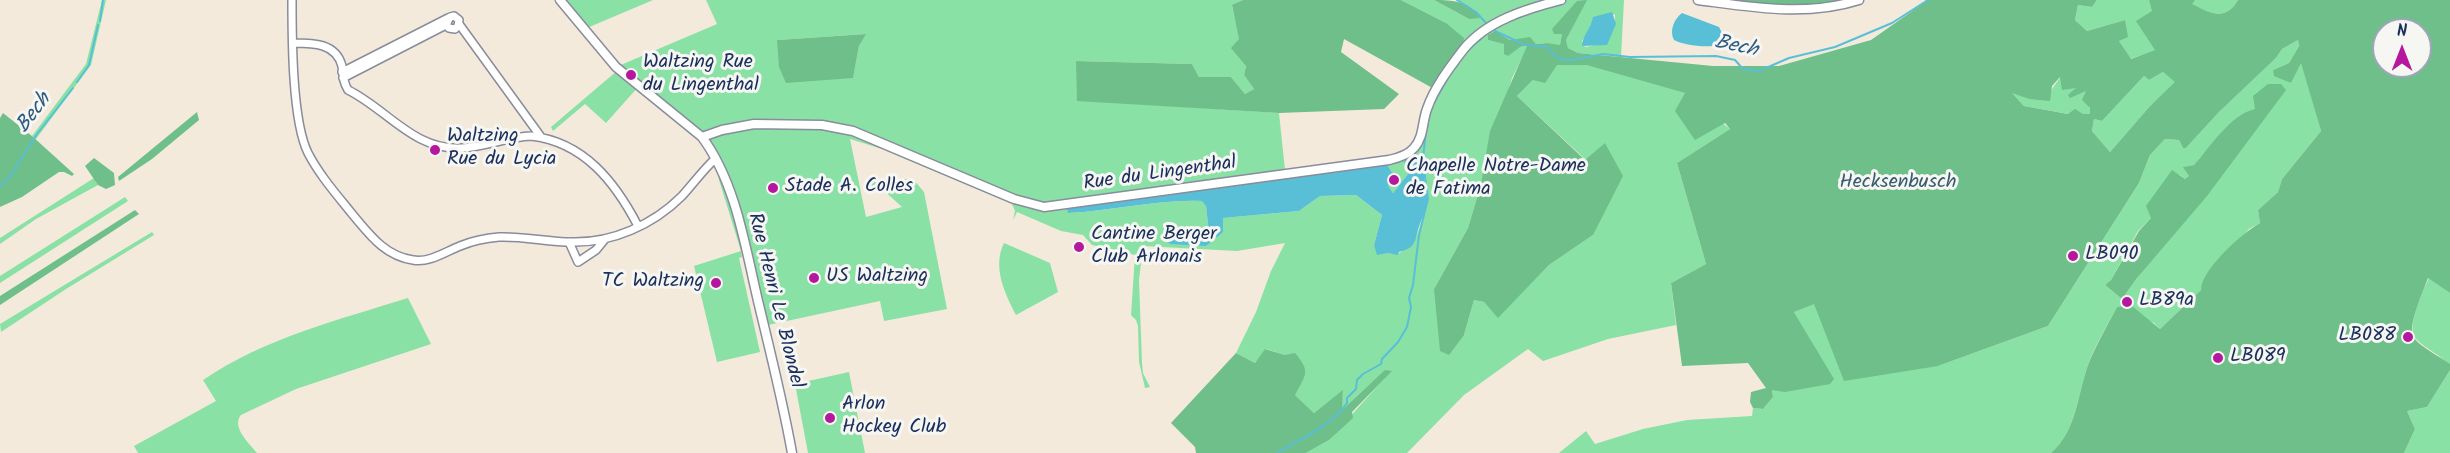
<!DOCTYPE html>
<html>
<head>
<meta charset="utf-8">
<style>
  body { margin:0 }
  #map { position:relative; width:2450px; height:453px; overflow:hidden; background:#f4eadb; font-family:Kalam,sans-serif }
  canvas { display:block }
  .north { position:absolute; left:2372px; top:18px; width:60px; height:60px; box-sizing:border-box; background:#f6f6f2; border:2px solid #9ea6b7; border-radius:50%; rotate:0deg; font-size:16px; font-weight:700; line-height:24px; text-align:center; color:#1b2f5e }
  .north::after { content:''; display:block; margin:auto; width:21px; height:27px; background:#b5179e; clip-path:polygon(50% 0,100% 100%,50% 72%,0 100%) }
</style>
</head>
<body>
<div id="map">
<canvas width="2450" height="453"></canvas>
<div class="north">N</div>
</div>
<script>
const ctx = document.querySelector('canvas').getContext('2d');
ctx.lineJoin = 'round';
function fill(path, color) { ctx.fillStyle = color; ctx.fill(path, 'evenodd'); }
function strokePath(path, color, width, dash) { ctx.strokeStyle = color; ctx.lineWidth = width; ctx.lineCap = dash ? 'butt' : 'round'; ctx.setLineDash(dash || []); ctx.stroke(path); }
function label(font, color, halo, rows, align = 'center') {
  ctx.font = font + ' Kalam,sans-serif'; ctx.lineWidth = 6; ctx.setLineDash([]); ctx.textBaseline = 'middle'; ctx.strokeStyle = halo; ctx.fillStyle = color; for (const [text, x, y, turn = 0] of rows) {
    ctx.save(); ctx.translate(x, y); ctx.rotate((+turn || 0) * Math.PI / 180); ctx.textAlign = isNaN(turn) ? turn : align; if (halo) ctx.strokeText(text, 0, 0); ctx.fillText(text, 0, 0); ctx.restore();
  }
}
const green = new Path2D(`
  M102 0H106L91 65 36 139 32 136 86 64Z
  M565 0H653L587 28Z
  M706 0H1243L1232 6 1246 66 1244 75 1254 89 1245 94 1231 77H1199L1192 64 1077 61V100L1279 113 1285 170 1389 157 1414 148 1436 90 1446 23 1401 0H1434L1469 19 1476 11 1457 0H1624L1621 57 1578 53 1568 48 1566 40 1586 0 1562 34 1560 46 1547 43 1536 44 1530 38 1510 40 1495 31 1488 40 1520 47 1528 46 1512 78 1468 228 1434 289 1464 335 1474 300 1484 302 1498 317 1549 265 1593 235 1605 144 1586 160 1517 96 1533 80 1556 65H1586L1686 93 1730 129 1677 163 1706 264 1671 283 1676 325 1608 339 1543 361 1528 349 1464 395 1407 453H1306L1329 440 1391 371 1370 384 1341 411 1343 391 1314 413 1295 395 1285 355 1266 349 1255 363 1236 353 1256 312 1271 271 1285 243 1237 251 1143 246 1139 280 1142 363 1143 373 1150 387 1145 388 1139 362 1138 326 1136 320 1131 315 1135 255 1092 245 1083 235 1061 231 1017 212 1013 220 1015 211 1012 204 882 149 850 139 866 217 902 207 881 188 872 190 865 181 913 179 924 192 947 309 884 321 880 301 768 325 751 246 741 251 742 257 739 258 760 352 717 362 694 266 741 251 719 180 715 159 709 147 639 86 606 123 585 104 553 131 551 127 618 70 616 67 717 24ZM1615 14C1616 33 1604 45 1585 47L1582 41 1592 27ZM865 34 859 46 853 77 777 40ZM1423 155H1426L1427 163 1424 169 1428 199 1423 218 1414 243 1398 254 1388 253 1374 245 1382 215 1356 195 1320 196 1299 211 1223 218 1206 246 1168 238H1199L1209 233 1206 206 1203 201C1157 199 1114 211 1068 213V208L1119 202 1387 186 1393 193Z
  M2097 0H2149L2153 11 2156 50 2130 59 2119 41 2125 20 2087 31 2075 20 2078 5 2092 7Z
  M2195 0H2238C2225 22 2210 13 2191 4Z
  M2298 40 2299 46 2289 63 2273 70 2291 83 2301 61 2321 131 2282 179 2278 192 2258 210 2260 223 2249 229 2201 290 2160 329 2154 323 2117 307C2107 326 2095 345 2088 365 2077 396 2077 430 2051 453H1559L1586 431 1595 444 1643 429 1687 420 1752 416 1753 408 1763 409 1773 397 1772 390 1833 379 1794 312 1814 303 1938 366 2048 326 2139 183 2150 155 2165 139 2179 140 2183 148H2186L2219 112 2276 58 2282 49ZM2255 109 2137 278 2122 299 2105 285 2111 280 2138 231 2151 218 2180 175 2185 179 2189 176 2184 167 2194 165 2223 131Z
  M2163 72 2176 82 2150 106 2110 152 2092 131 2094 119 2102 121 2144 76 2149 80Z
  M2061 76 2078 88 2086 91 2091 114H2069L2024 106 2010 91 2029 99 2050 92Z
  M94 178 98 185 36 219 0 244V238Z
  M125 197 128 201 0 283V276Z
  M152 232 154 235 66 289 1 332 0 324Z
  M1004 243 1050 263 1058 292 1016 315C1005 294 992 267 1004 243Z
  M2429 278 2450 293V365C2440 355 2426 349 2416 339 2405 329 2423 291 2429 278Z
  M408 298 431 344 296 389 241 415C231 427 249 443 257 453H138L134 446 216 401 203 380C265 338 338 320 408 298Z
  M2450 370V453H2404L2415 429 2407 411 2427 407Z
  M849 372 865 453H808L795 384Z`);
const forest = new Path2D(`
  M1243 0H1401L1446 23 1464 38 1463 49 1436 90 1344 39 1341 52 1399 94 1384 109 1279 113 1077 101 1076 61 1192 64 1199 77H1231L1245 94 1254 89 1244 75 1246 66 1231 48 1239 39 1232 5Z
  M1434 0C1452 0 1470 1 1480 18L1469 19Z
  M1587 0 1566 40 1568 48 1578 53 1713 66H1779L1871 40 1928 0H2097L2092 7 2078 5 2075 20 2087 31 2125 20 2128 37 2119 41 2131 59 2155 50 2136 21 2152 11 2149 0H2195L2192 4C2210 13 2225 22 2238 0H2450V293L2428 278C2424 290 2406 328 2414 338 2422 348 2439 356 2450 364V370L2427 407 2407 411 2415 429 2404 453H2051C2077 430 2077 396 2088 365 2096 345 2107 326 2117 307L2132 306 2160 329 2201 290C2201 270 2242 233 2260 223L2258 210 2278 192 2282 179 2321 131 2301 63 2291 83 2274 76 2273 70 2289 63 2299 46 2298 40 2282 49 2276 58 2219 112 2186 148H2183L2179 140 2165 139 2150 155 2139 183 2048 326 1938 366 1844 381 1814 304 1794 312 1834 379 1830 384 1785 392 1772 390 1773 397 1763 409 1753 408 1750 402 1751 392 1766 388 1748 363 1682 366 1671 283 1706 264 1677 163 1730 129 1725 123 1695 140 1675 111 1685 93 1586 65H1557L1545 83 1533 80 1517 96 1585 160 1605 143 1623 176 1593 235 1549 265 1498 318 1484 302 1474 300 1464 335 1449 355 1440 351 1434 289 1468 228 1481 184 1490 131 1527 46 1520 47 1508 56 1504 54V44L1488 40V35L1495 31 1510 40 1530 37 1536 44 1547 43 1560 45 1562 34H1554L1552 29 1577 1ZM2384 30H2420V66H2384ZM2163 72 2175 82 2150 106 2110 152 2092 131 2094 119 2102 121 2144 76 2149 80ZM2060 77 2062 90 2076 88 2068 95 2070 98 2086 91 2082 100 2090 108V114H2083L2075 109 2068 114 2024 106 2012 93 2029 99 2050 101 2052 86Z
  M1698 0H1859L1822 8Z
  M866 34 859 46 853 78 786 83 779 67 777 40Z
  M2268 84H2281L2286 90 2207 196 2137 278 2122 299 2105 285 2111 280 2139 231 2151 218 2146 206 2172 170 2185 179 2189 176 2183 167 2194 165C2211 146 2230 115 2255 109L2253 96Z
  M197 112 199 120 152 159 119 181 118 177Z
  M3 113 32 136 74 174 72 176 64 172H59L22 197 0 207V118Z
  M94 158 114 173 115 185 106 189 98 185 85 166Z
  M135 210 139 214 0 305V296Z
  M1265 349 1285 355 1295 353C1311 372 1306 374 1295 395L1314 413 1343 390 1342 410 1385 370 1392 371 1352 412 1353 418 1329 440 1306 453H1196L1195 447 1171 423 1236 353 1255 363Z`);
const water = new Path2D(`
  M1612 12 1616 24 1607 45 1582 46C1582 36 1591 29 1593 17Z
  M1682 13 1719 27 1722 33 1719 44C1710 49 1683 45 1674 40 1669 31 1674 19 1682 13Z
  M1416 154 1426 155C1427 162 1424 166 1424 173 1424 181 1427 189 1428 197 1428 207 1423 216 1420 224 1414 239 1419 247 1399 252L1398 255 1388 253 1377 255 1374 245 1382 215 1356 195 1320 196 1299 211 1223 218V232L1206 246 1170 244 1166 240 1168 238H1199L1209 233 1206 206 1202 201C1157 199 1113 211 1068 213L1067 208 1386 164 1393 174 1388 186 1393 193 1408 174 1404 161Z`);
const stream = new Path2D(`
  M1457 0 1476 12 1486 23
  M100 21 103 0
  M1495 31 1525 45 1547 47 1559 59 1572 60 1603 54 1630 57 1716 56 1735 60 1743 69 1759 71 1789 58 1835 47 1892 23 1928 0
  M1470 48 1481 39
  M77 82 89 65 98 25
  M1434 103 1447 79
  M1423 158 1426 131
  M0 186 9 178 37 134 73 88
  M1277 453C1302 438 1330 427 1347 403V398L1356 389 1357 380 1363 374 1381 364 1382 359 1398 342 1407 327 1411 307 1409 298 1413 285 1419 235 1428 199 1424 170`);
const minor = new Path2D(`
  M292 0C292 37 292 121 308 153 320 176 337 195 353 215 370 235 385 256 413 260 429 263 445 252 460 246 472 241 486 238 499 237 524 236 547 242 572 242 612 243 653 225 682 196 693 184 703 170 715 159
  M459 24 541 137
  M294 43C313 43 336 43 342 66 343 75 343 82 348 90 387 109 414 151 462 148 485 147 507 137 531 136 584 142 615 182 638 226
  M342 72 448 18
  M343 78 446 25 450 17 454 16 459 20 458 26 455 29 449 28 446 25
  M569 242 578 262 596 250 605 239`);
const tertiary = new Path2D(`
  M560 0 616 67 702 137C736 183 745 246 758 301 770 351 783 402 792 453
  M1698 0C1752 7 1806 17 1859 0
  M702 137 722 130 754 124 822 125 853 131 1014 199 1044 207 1389 160C1398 158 1408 155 1414 148 1424 137 1422 122 1427 109 1434 88 1450 67 1463 50 1486 21 1526 9 1561 0`);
const markers = [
  [631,75,6,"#b5179e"],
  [435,150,6,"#b5179e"],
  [1394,180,6,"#b5179e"],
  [773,188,6,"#b5179e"],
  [1079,247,6,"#b5179e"],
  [2073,256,6,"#b5179e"],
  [814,278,6,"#b5179e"],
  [716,283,6,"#b5179e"],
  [2127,302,6,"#b5179e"],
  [2408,337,6,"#b5179e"],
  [2218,358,6,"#b5179e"],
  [830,418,6,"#b5179e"]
];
const poiNames = [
  ["Waltzing Rue",643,64],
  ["du Lingenthal",643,87],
  ["Waltzing",447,138],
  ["Rue du Lycia",447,161],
  ["Chapelle Notre-Dame",1406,168],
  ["de Fatima",1406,191],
  ["Stade A. Colles",785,188],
  ["Cantine Berger",1091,236],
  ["Club Arlonais",1091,259],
  ["LB090",2085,256],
  ["US Waltzing",826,278],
  ["TC Waltzing",704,283,"right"],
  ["LB89a",2139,302],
  ["LB088",2396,337,"right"],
  ["LB089",2230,358],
  ["Arlon",842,406],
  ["Hockey Club",842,429]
];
const streetNames = [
  ["Rue du Lingenthal",1160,175,-8],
  ["Rue Henri Le Blondel",774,301,76]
];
const parkNames = [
  ["Hecksenbusch",1898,184]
];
const waterNames = [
  ["Bech",1736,48,12],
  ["Bech",35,114,-53]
];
fill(green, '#89e1a5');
fill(forest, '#6ebf8a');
fill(water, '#59bfd6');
strokePath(stream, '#59bfd6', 2);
strokePath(minor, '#888c9c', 10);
strokePath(tertiary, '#888c9c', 11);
strokePath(minor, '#fff', 7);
strokePath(tertiary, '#fff', 8);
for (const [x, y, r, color] of markers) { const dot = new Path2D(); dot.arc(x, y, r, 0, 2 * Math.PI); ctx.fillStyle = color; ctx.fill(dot); strokePath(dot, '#f6f6f2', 2); }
label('20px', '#1b2f5e', '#f6f6f2', poiNames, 'left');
label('20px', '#1b2f5e', '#f6f6f2', streetNames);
label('20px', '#365c70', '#f6f6f2', parkNames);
label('italic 21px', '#2e5a82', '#f6f6f2', waterNames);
</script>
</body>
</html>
